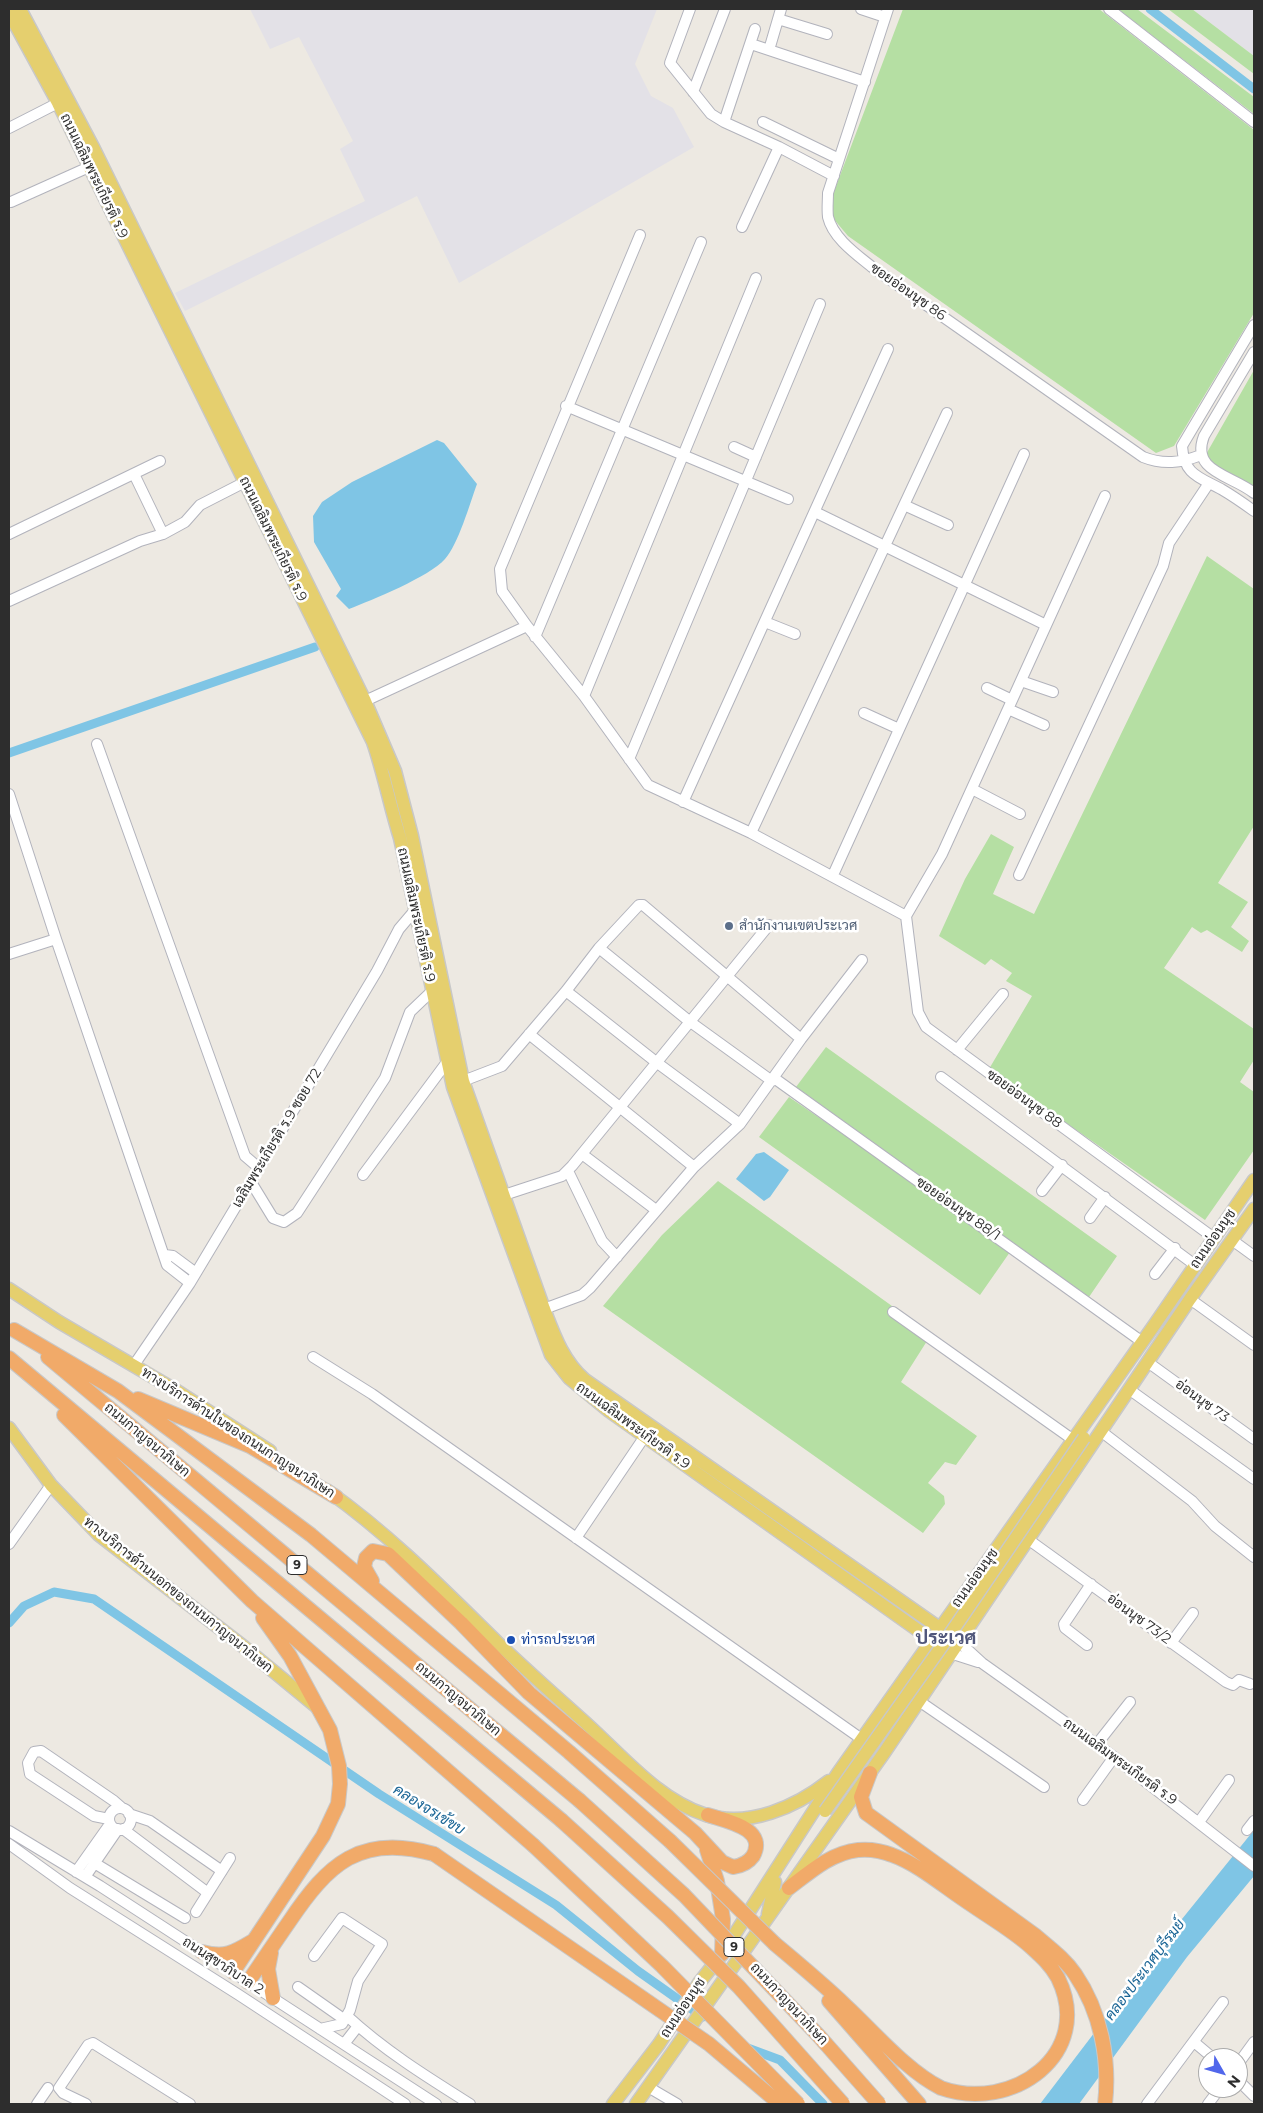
<!DOCTYPE html>
<html>
<head>
<meta charset="utf-8">
<style>
  body { margin:0 }
  #map { position:relative; width:1263px; height:2113px; overflow:hidden; background:#ede9e2; font-family:Montserrat,sans-serif }
  canvas { display:block }
  .frame { position:absolute; inset:0; border:10px solid #2d2d2d; pointer-events:none }
  .north { position:absolute; left:1198px; top:2048px; width:50px; height:50px; box-sizing:border-box; background:#fff; border:1px solid #ababab; border-radius:50%; rotate:128deg; font-size:14px; font-weight:700; line-height:20px; text-align:center; color:#2d2d2d }
  .north::after { content:''; display:block; margin:auto; width:18px; height:22px; background:#5167eb; clip-path:polygon(50% 0,100% 100%,50% 72%,0 100%) }
</style>
</head>
<body>
<div id="map">
<canvas width="1263" height="2113"></canvas>
<div class="frame"></div>
<div class="north">N</div>
</div>
<script>
const ctx = document.querySelector('canvas').getContext('2d');
ctx.lineJoin = 'round';
function fill(path, color) { ctx.fillStyle = color; ctx.fill(path, 'evenodd'); }
function strokePath(path, color, width, dash) { ctx.strokeStyle = color; ctx.lineWidth = width; ctx.lineCap = dash ? 'butt' : 'round'; ctx.setLineDash(dash || []); ctx.stroke(path); }
function label(font, color, halo, rows, align = 'center') {
  ctx.font = font + ' Montserrat,Sarabun,sans-serif'; ctx.lineWidth = 5; ctx.setLineDash([]); ctx.textBaseline = 'middle'; ctx.strokeStyle = halo; ctx.fillStyle = color; for (const [text, x, y, turn = 0] of rows) {
    ctx.save(); ctx.translate(x, y); ctx.rotate((+turn || 0) * Math.PI / 180); ctx.textAlign = isNaN(turn) ? turn : align; if (halo) ctx.strokeText(text, 0, 0); ctx.fillText(text, 0, 0); ctx.restore();
  }
}
const industrial = new Path2D(`
  M250 9H657L635 64 651 96 673 108 694 147 459 283 417 196 185 311 175 293 365 201 340 149 353 141 299 37 270 49Z
  M1192 9H1254V56Z`);
const green = new Path2D(`
  M903 9H1099L1254 130V313L1174 446 1156 453 848 236 832 217 833 194Z
  M1118 9H1137L1254 97V114Z
  M1168 9H1192L1254 56V74Z
  M1254 370V490L1232 474 1212 465 1205 456Z
  M1207 556 1254 589V826L1218 883 1248 902 1231 927 1249 941 1242 952 1207 930 1201 933 1192 927 1164 968 1254 1029V1060L1240 1082 1254 1092V1150L1205 1220 989 1069 1032 996 1006 981 1012 973 991 959 985 965 939 936 965 879 991 834 1014 847 993 894 1034 914Z
  M826 1047 1117 1256 1089 1297 796 1087Z
  M789 1097 913 1182 1010 1252 980 1295 759 1137Z
  M718 1181 892 1306 888 1315 927 1341 901 1382 977 1436 956 1465 945 1462 928 1483 944 1496 945 1504 923 1533 603 1306 662 1235Z`);
const water = new Path2D(`
  M437 440 444 443 477 484C470 503 458 545 445 559 429 577 372 600 349 609L336 596 341 589 314 542 313 516 322 502 352 482Z
  M764 1152 789 1170 770 1197 764 1201 736 1179 756 1154Z
  M1254 1830V1876L1187 1957 1079 2104H1040L1165 1940Z`);
const canal = new Path2D(`
  M1150 9 1254 89
  M9 753 315 647
  M9 1623 24 1606 54 1592 94 1599 379 1794 556 1905 638 1971 703 2017
  M745 2047 780 2060 823 2104`);
const minor = new Path2D(`
  M690 9 670 63 711 114 724 122 755 29
  M861 9 885 17
  M888 9 828 193C828 200 827 209 828 217 833 238 856 254 872 267L1143 457C1163 465 1181 463 1201 455
  M1109 9 1254 122
  M778 19 827 34
  M751 44 865 82
  M769 50 781 9
  M693 92 725 9
  M724 122 779 147 834 176
  M763 122 839 159
  M9 128 58 103
  M11 202 89 167
  M742 227 779 147
  M640 235 500 569 502 591 527 626 584 696 648 785 751 833 906 916
  M1254 325 1182 446C1184 475 1199 477 1221 489 1233 496 1243 503 1254 511
  M1254 352 1204 436C1190 472 1232 475 1254 493
  M566 406 788 499
  M734 447 756 457
  M134 474 163 534
  M904 505 948 525
  M815 512 1046 625
  M9 534 160 461
  M9 601 140 541 163 534 185 522 200 505 245 482
  M765 622 795 634
  M535 637 701 242
  M1021 681 1053 692
  M987 688 1012 700
  M584 696 756 278
  M365 701 527 626
  M1008 709 1044 725
  M864 713 899 729
  M97 744 245 1156 259 1168
  M629 759 820 304
  M972 789 1020 814
  M9 794 56 939 167 1265 190 1283
  M683 802 888 349
  M751 833 947 413
  M833 875 1024 454
  M1019 875 1163 566 1169 543 1209 483
  M906 916 918 1012 926 1027 1214 1238
  M906 916 942 854 1105 496
  M599 948 689 1021 772 1081
  M9 954 56 939
  M566 991 656 1062 740 1124
  M529 1034 694 1167
  M957 1050 1003 994
  M941 1077 1195 1265
  M774 1078 1141 1341
  M463 1081 502 1066 566 991 599 948 639 905H643L801 1039
  M582 1154 656 1210
  M568 1171 602 1241 617 1257
  M363 1175 447 1062
  M251 1182 273 1218 284 1222 297 1213 385 1078 410 1012 432 991
  M1042 1191 1062 1165
  M504 1195 562 1176 572 1166 769 925
  M1090 1218 1105 1197
  M1232 1240 1254 1256
  M165 1255 173 1256 196 1273
  M1155 1274 1175 1248
  M1190 1299 1254 1345
  M544 1309 582 1295 590 1288 694 1167 740 1124 801 1039 862 960
  M893 1312 1072 1439
  M313 1357 372 1394 863 1740
  M1149 1363 1254 1439
  M134 1365 190 1283 377 971 399 929 416 909
  M1130 1390 1254 1479
  M1102 1432 1192 1501 1215 1526 1254 1557
  M576 1538 645 1436
  M1029 1540 1226 1682 1233 1685 1239 1680 1250 1684
  M9 1544 51 1485
  M958 1641 982 1663 1114 1757 1254 1866
  M1171 1643 1193 1613
  M1087 1645 1065 1628 1064 1624 1091 1584
  M950 1653 978 1662
  M919 1701 1044 1787
  M1097 1744 1130 1702
  M1083 1800 1114 1757
  M109 1819a11 11 0 1 1 22 0a11 11 0 1 1-22 0Z
  M129 1814 150 1821 222 1871
  M109 1819 94 1816 30 1774 28 1763 34 1752 41 1751 114 1801 122 1808
  M1199 1822 1229 1780
  M123 1829 208 1893
  M1247 1830 1254 1821
  M9 1831 100 1886 436 2104
  M9 1844 70 1888 239 1995 405 2104
  M96 1864 185 1918
  M76 1872 110 1824
  M85 1877 118 1829
  M196 1912 230 1858
  M314 1956 342 1918 382 1944 358 1981 350 2010 342 2024 320 2029
  M298 1987 345 2020
  M347 2016C385 2051 427 2077 470 2104
  M1194 2042 1213 2058
  M344 2044 358 2026
  M1238 2064 1254 2042
  M1238 2080 1254 2096
  M648 2087 677 2104
  M37 2104 48 2088
  M86 2104 63 2093 59 2088 88 2045 93 2043 190 2104
  M1147 2104 1223 2002
  M1208 2104 1220 2088`);
const major = new Path2D(`
  M20 9 93 147 365 701 395 771 412 836 463 1081 544 1309C554 1335 563 1361 585 1380L958 1641
  M9 13 58 103 373 742C384 774 390 806 400 838L453 1087 551 1355 569 1378 609 1411 950 1653
  M9 1289 59 1322 177 1391 270 1451
  M9 1428 51 1485 99 1535 244 1647 318 1708
  M328 1491C390 1535 443 1589 497 1642 527 1671 558 1698 589 1726 624 1758 659 1800 706 1815 749 1828 796 1807 829 1781
  M768 1914 775 1882
  M613 2104 659 2044 699 1983 722 1954 838 1773 1155 1324 1254 1180
  M636 2104 884 1753 1190 1299 1254 1209`);
const highway = new Path2D(`
  M14 1330 118 1391 311 1535 569 1752 670 1841
  M48 1357 579 1800
  M9 1358 561 1820
  M138 1399 250 1446 336 1497
  M64 1415 252 1601 533 1845
  M372 1581 364 1567 366 1558 373 1551 388 1554 461 1623 529 1693 695 1833 722 1862 733 1867C741 1866 748 1863 753 1856 768 1828 725 1821 708 1815
  M870 1773 861 1797 866 1813 1036 1936C1050 1948 1065 1959 1075 1974 1101 2012 1110 2060 1105 2104
  M707 1850 717 1881 723 1919 722 1954
  M775 1944C799 1964 823 1984 846 2006 874 2032 907 2071 941 2088 1012 2113 1095 2054 1058 1978 1051 1965 1041 1956 1031 1947 1012 1930 989 1917 969 1903 944 1887 920 1865 892 1855 882 1851 869 1849 858 1850 831 1853 810 1872 789 1888
  M202 1952C225 1958 233 1953 253 1941
  M271 1953 268 1969 273 1998
  M233 1972 323 1836 338 1804 340 1784 339 1766 330 1730 290 1656 263 1618
  M248 1982C262 1962 275 1942 289 1922 328 1864 360 1833 434 1854
  M829 2001 919 2104`);
const majorBridge = new Path2D(`
  M825 1811 944 1643 1084 1438`);
const highwayBridge = new Path2D(`
  M579 1800 684 1895 818 2035 879 2104
  M561 1820 668 1917 739 1987 843 2104
  M670 1841 775 1944
  M533 1845 662 1966 798 2104
  M434 1854 709 2044 780 2104`);
const markers = [
  [729,926,5,"#5c6f8a"],
  [511,1640,5,"#1a4fb4"]
];
const shields = [
  [297,1565,20],
  [734,1947,20]
];
const shieldNames = [
  ["9",297,1565],
  ["9",734,1947]
];
const streetNames = [
  ["ถนนเฉลิมพระเกียรติ ร.9",94,176,64],
  ["ซอยอ่อนนุช 86",908,292,35],
  ["ถนนเฉลิมพระเกียรติ ร.9",273,539,64],
  ["ถนนเฉลิมพระเกียรติ ร.9",416,915,78],
  ["ซอยอ่อนนุช 88",1024,1099,36],
  ["เฉลิมพระเกียรติ ร.9 ซอย 72",277,1138,-59],
  ["ซอยอ่อนนุช 88/1",958,1209,35],
  ["ถนนอ่อนนุช",1213,1239,-55],
  ["อ่อนนุช 73",1202,1401,36],
  ["ถนนเฉลิมพระเกียรติ ร.9",633,1426,36],
  ["ทางบริการด้านในของถนนกาญจนาภิเษก",238,1433,33],
  ["ถนนกาญจนาภิเษก",147,1440,40],
  ["ถนนอ่อนนุช",975,1578,-54],
  ["ทางบริการด้านนอกของถนนกาญจนาภิเษก",178,1595,39],
  ["อ่อนนุช 73/2",1139,1619,36],
  ["ถนนกาญจนาภิเษก",458,1699,40],
  ["ถนนเฉลิมพระเกียรติ ร.9",1120,1762,36],
  ["ถนนสุขาภิบาล 2",223,1966,33],
  ["ถนนกาญจนาภิเษก",789,2004,47],
  ["ถนนอ่อนนุช",683,2008,-56]
];
const serviceNames = [
  ["สำนักงานเขตประเวศ",739,926]
];
const transitNames = [
  ["ท่ารถประเวศ",521,1640]
];
const waterNames = [
  ["คลองจรเข้ขบ",429,1810,32],
  ["คลองประเวศบุรีรมย์",1145,1970,-53]
];
const districtNames = [
  ["ประเวศ",946,1638]
];
fill(industrial, '#e3e1e7');
fill(green, '#b5dfa3');
fill(water, '#7fc5e5');
strokePath(canal, '#7fc5e5', 9);
strokePath(minor, '#b2b3bc', 12);
strokePath(major, '#c8c8c8', 15);
strokePath(highway, '#c8c8c8', 16);
strokePath(minor, '#fff', 10);
strokePath(major, '#e5cf6e', 12);
strokePath(highway, '#f1aa69', 14);
strokePath(majorBridge, '#c8c8c8', 15, []);
strokePath(highwayBridge, '#c8c8c8', 16, []);
strokePath(majorBridge, '#e5cf6e', 12);
strokePath(highwayBridge, '#f1aa69', 14);
for (const [x, y, r, color] of markers) { const dot = new Path2D(); dot.arc(x, y, r, 0, 2 * Math.PI); ctx.fillStyle = color; ctx.fill(dot); strokePath(dot, '#fff', 2); }
for (const [x, y, w] of shields) { const box = new Path2D(); box.roundRect(x - w / 2, y - 9.5, w, 19, 4); ctx.fillStyle = '#fff'; ctx.fill(box); strokePath(box, '#2d2d2d', 1); }
label('bold 12px', '#2d2d2d', null, shieldNames);
label('14px', '#2d2d2d', '#fff', streetNames);
label('14px', '#4e5e75', '#fff', serviceNames, 'left');
label('14px', '#164399', '#fff', transitNames, 'left');
label('italic 15px', '#1a6595', '#fff', waterNames);
label('bold 19px', '#51577b', '#fff', districtNames);
</script>
</body>
</html>
